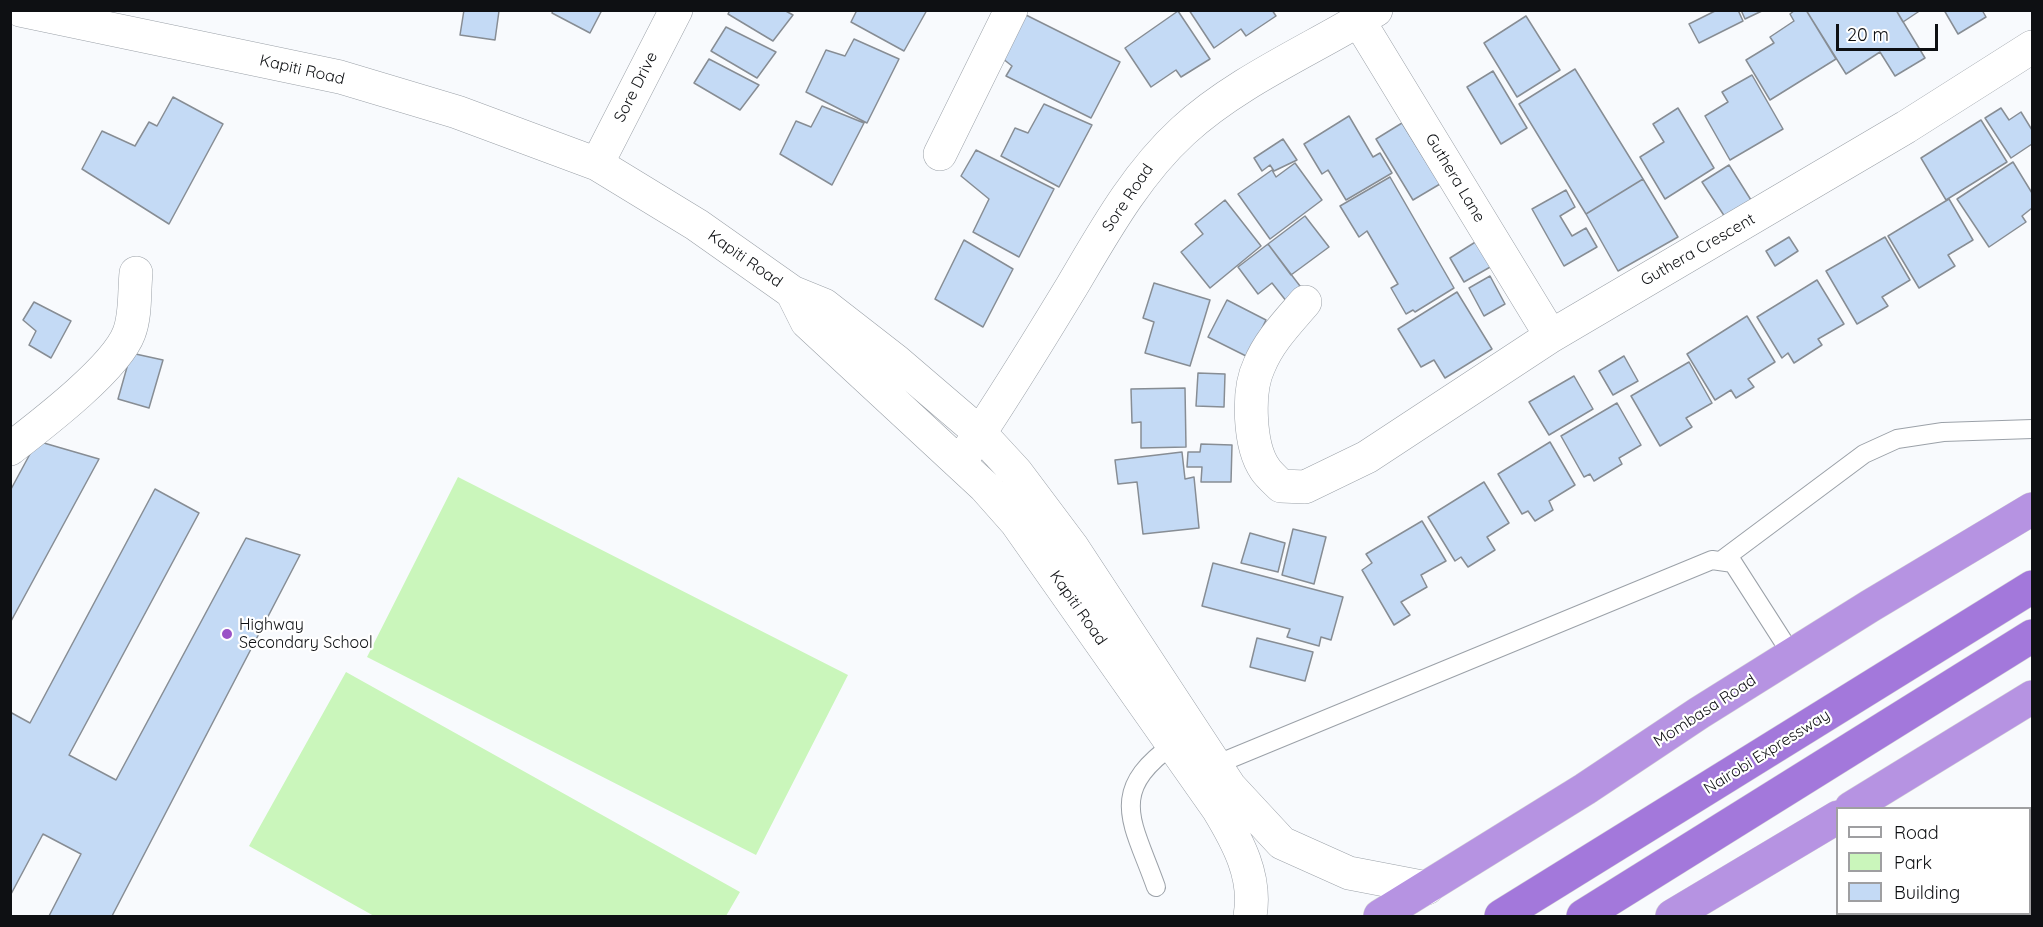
<!DOCTYPE html>
<html>
<head>
<meta charset="utf-8">
<style>
  body { margin:0 }
  #map { position:relative; width:2043px; height:927px; overflow:hidden; background:#f8fafd; font-family:Quicksand,sans-serif }
  canvas { display:block }
  .frame { position:absolute; inset:0; border:12px solid #0e1013; pointer-events:none }
  .legend { position:absolute; left:1836px; top:807px; width:195px; height:108px; box-sizing:border-box; background:#fff; border:2px solid #9f9fa1; margin:0; padding:8px 10px; list-style:none; font-size:18px; color:#0e1013 }
  .legend li { display:flex; align-items:center; gap:12px; height:30px }
  .legend b { width:30px; border:2px solid #9f9fa1 }
  .scale { position:absolute; left:1836px; top:24px; width:102px; height:27px; box-sizing:border-box; border:3px solid #0e1013; border-top:0; padding-left:8px; font-size:18px; line-height:21px; white-space:nowrap; color:#0e1013; -webkit-text-stroke:4px #fff; paint-order:stroke }
</style>
</head>
<body>
<div id="map">
<canvas width="2043" height="927"></canvas>
<div class="frame"></div>
<ul class="legend">
<li><b style="height:8px;background:#fff"></b>Road</li>
<li><b style="height:16px;background:#caf6bb"></b>Park</li>
<li><b style="height:16px;background:#c4daf5"></b>Building</li>
</ul>
<div class="scale">20 m</div>
</div>
<script>
const ctx = document.querySelector('canvas').getContext('2d');
ctx.lineJoin = 'round';
function fill(path, color) { ctx.fillStyle = color; ctx.fill(path, 'evenodd'); }
function strokePath(path, color, width, dash) { ctx.strokeStyle = color; ctx.lineWidth = width; ctx.lineCap = dash ? 'butt' : 'round'; ctx.setLineDash(dash || []); ctx.stroke(path); }
function label(font, color, halo, rows, align = 'center') {
  ctx.font = font + ' Quicksand,sans-serif'; ctx.lineWidth = 4.5; ctx.setLineDash([]); ctx.textBaseline = 'middle'; ctx.strokeStyle = halo; ctx.fillStyle = color; for (const [text, x, y, turn = 0] of rows) {
    ctx.save(); ctx.translate(x, y); ctx.rotate((+turn || 0) * Math.PI / 180); ctx.textAlign = isNaN(turn) ? turn : align; if (halo) ctx.strokeText(text, 0, 0); ctx.fillText(text, 0, 0); ctx.restore();
  }
}
const green = new Path2D(`
  M458 477 848 675 756 855 367 657Z
  M346 672 740 892 726 916H374L249 846Z`);
const building = new Path2D(`
  M464 10 499 11 495 40 460 35Z
  M553 10H602L590 33 552 13Z
  M730 10H784L793 15 773 41 728 14Z
  M857 10H927L904 51 851 22Z
  M1189 10H1272L1276 16 1246 36 1241 29 1214 48Z
  M1717 10H1738L1743 21 1699 43 1689 24Z
  M1741 10H1764L1745 19Z
  M1795 10H1806L1836 59 1770 100 1746 60 1774 43 1770 37 1794 21 1790 14Z
  M1806 10H1896L1925 58 1895 76 1880 52 1846 74Z
  M1896 10H1921L1903 22Z
  M1944 10H1982L1986 17 1958 34Z
  M1178 11 1210 59 1181 77 1176 70 1151 87 1125 48Z
  M1026 15 1120 62 1091 118 1006 76 1012 66 1002 58Z
  M1526 16 1560 70 1517 97 1484 43Z
  M726 27 776 52 757 78 711 51Z
  M854 39 899 59 867 123 806 92 826 50 845 56Z
  M709 59 759 85 740 110 694 83Z
  M1575 69 1643 179 1586 214 1519 104Z
  M1493 71 1527 128 1501 144 1467 87Z
  M1752 75 1783 129 1730 160 1705 116 1728 102 1722 92Z
  M173 97 223 124 169 224 82 169 102 131 135 146 149 122 157 126Z
  M1044 104 1092 125 1059 187 1001 156 1015 128 1028 133Z
  M822 106 864 123 832 185 780 154 796 121 811 127Z
  M1678 108 1714 168 1665 199 1640 157 1664 142 1653 124Z
  M2001 108 2009 120 2021 112 2032 130V144L2011 158 1985 118Z
  M1349 116 1373 157 1380 153 1392 173 1346 200 1328 170 1322 174 1304 144Z
  M1981 120 2007 162 1946 200 1921 158Z
  M1402 123 1440 184 1413 200 1376 139Z
  M1283 139 1297 160 1274 171 1270 165 1262 171 1254 158Z
  M976 150 1054 189 1019 257 973 232 989 199 961 176Z
  M2013 162 2032 193V208L2022 216 2026 222 1989 247 1957 199Z
  M1295 163 1322 200 1270 239 1238 194 1272 170 1276 177Z
  M1729 165 1751 200 1725 217 1702 182Z
  M1390 177 1454 288 1415 312 1413 310 1406 314 1391 288 1398 284 1367 231 1359 237 1340 206Z
  M1643 179 1678 237 1618 271 1586 214Z
  M1566 190 1575 207 1560 216 1572 236 1586 228 1597 247 1564 266 1532 209Z
  M1949 199 1973 240 1948 255 1955 266 1919 288 1888 236Z
  M1225 200 1261 246 1210 288 1181 252 1203 234 1195 224Z
  M1305 216 1329 247 1291 275 1268 244Z
  M1789 237 1798 251 1775 266 1766 251Z
  M1885 237 1910 280 1882 297 1888 306 1857 324 1826 271Z
  M964 240 1013 269 983 327 935 299Z
  M1477 241 1492 266 1464 282 1450 258Z
  M1268 244 1303 290 1287 302 1272 283 1258 294 1238 267Z
  M1490 276 1505 304 1484 316 1469 288Z
  M1817 280 1844 324 1818 339 1822 345 1794 363 1788 353 1782 358 1757 317Z
  M1154 283 1210 300 1190 366 1145 353 1154 322 1143 318Z
  M1457 292 1492 349 1445 378 1434 360 1421 367 1398 329Z
  M1227 300 1266 320 1248 357 1208 337Z
  M34 302 71 321 51 358 29 345 36 331 23 320Z
  M1747 316 1775 362 1748 379 1754 387 1736 398 1731 390 1715 400 1687 354Z
  M131 353 163 360 149 408 118 399Z
  M1624 356 1638 381 1613 395 1599 371Z
  M1689 362 1712 403 1686 418 1692 427 1660 446 1631 396Z
  M1198 373 1225 374 1224 407 1196 406Z
  M1574 376 1593 409 1549 435 1529 402Z
  M1185 388 1186 447 1141 448V422L1132 423 1131 389Z
  M1617 403 1641 445 1619 458 1622 464 1594 481 1590 474 1584 477 1561 436Z
  M37 441 99 459 10 623V491Z
  M1550 442 1575 485 1549 501 1553 510 1535 521 1528 511 1522 514 1498 474Z
  M1201 444 1232 445 1231 482H1201L1202 467H1187L1188 452H1200Z
  M1182 452 1185 479 1194 477 1199 528 1143 534 1137 482 1118 484 1115 460Z
  M1484 482 1509 523 1487 537 1495 550 1468 567 1461 557 1455 561 1428 517Z
  M155 489 199 513 69 755 116 780 246 538 300 555 112 916H49L81 854 43 834 10 896V712L30 723Z
  M1422 521 1446 561 1421 575 1427 587 1401 602 1410 615 1394 625 1362 570 1372 563 1366 554Z
  M1293 529 1326 537 1314 584 1282 575Z
  M1250 533 1285 543 1278 572 1241 563Z
  M1213 563 1343 597 1331 640 1321 637 1319 646 1287 637 1290 629 1202 606Z
  M1257 638 1313 652 1305 681 1250 667Z
  M2032 834V891L2030 887V836Z
  M1921 914H1950L1952 916H1916Z
  M1960 914H2020L2015 916H1962Z`);
const service = new Path2D(`
  M1722 560 1864 454 1897 439 1943 432 2032 429
  M1215 765 1712 560 1733 563 1792 655
  M1156 887C1133 822 1106 792 1174 744`);
const minor = new Path2D(`
  M20 10 340 77 457 112 597 164 697 225 792 292 807 322 985 487 1016 522 1218 809C1238 842 1257 877 1250 916
  M1359 21 1551 336
  M940 154 1011 10
  M597 164 676 10
  M792 292 824 305 896 361 980 433 1016 472 1073 548 1230 787 1282 843 1349 873 1427 888
  M1305 302C1288 322 1269 341 1259 366 1247 391 1249 446 1265 469 1269 475 1276 481 1281 486L1305 487 1367 457 1551 336 1906 127 2032 47
  M10 449C41 425 116 368 129 333 136 315 134 292 136 273
  M967 452C1004 398 1038 342 1072 286 1104 232 1136 174 1183 131 1237 81 1313 49 1376 10`);
const trunk = new Path2D(`
  M1851 808 2032 697
  M1380 916 1585 789 1699 713 1870 606 2032 509
  M1672 916 1838 817`);
const motorway = new Path2D(`
  M1501 916 2032 587
  M1583 916 2032 636`);
const markers = [
  [227,634,6,"#9a52c6"]
];
const streetNames = [
  ["Kapiti Road",302,70,13],
  ["Sore Drive",636,87,-63],
  ["Guthera Lane",1455,178,59],
  ["Sore Road",1128,198,-56],
  ["Guthera Crescent",1698,250,-30],
  ["Kapiti Road",745,259,35],
  ["Kapiti Road",1078,608,55],
  ["Mombasa Road",1705,711,-33],
  ["Nairobi Expressway",1767,752,-32]
];
const poiNames = [
  ["Highway",239,625],
  ["Secondary School",239,643]
];
fill(green, '#caf6bb');
fill(building, '#c4daf5');
strokePath(building, '#878d94', 1.5);
strokePath(service, '#9ba1a8', 20);
strokePath(minor, '#9ba1a8', 34);
strokePath(trunk, '#d4d4d5', 34);
strokePath(motorway, '#d4d4d5', 34);
strokePath(service, '#fff', 18);
strokePath(minor, '#fff', 33);
strokePath(trunk, '#b693e2', 33);
strokePath(motorway, '#a378db', 33);
for (const [x, y, r, color] of markers) { const dot = new Path2D(); dot.arc(x, y, r, 0, 2 * Math.PI); ctx.fillStyle = color; ctx.fill(dot); strokePath(dot, '#fff', 2); }
label('16px', '#0e1013', '#fff', streetNames);
label('16px', '#0e1013', '#fff', poiNames, 'left');
</script>
</body>
</html>
